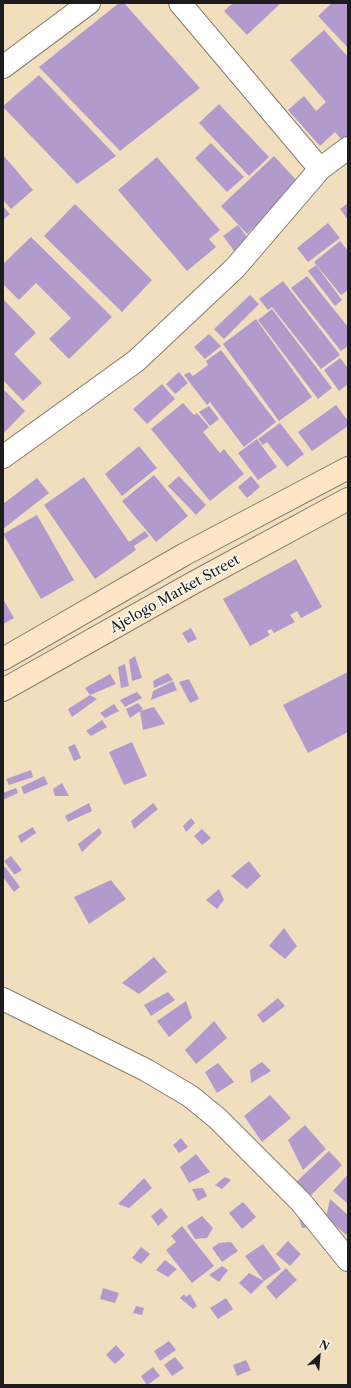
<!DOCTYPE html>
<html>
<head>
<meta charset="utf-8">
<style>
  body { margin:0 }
  #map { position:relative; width:351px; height:1388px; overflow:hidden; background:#f1debf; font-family:"Libre Caslon Text",serif }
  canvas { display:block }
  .frame { position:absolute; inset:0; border:4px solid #1c1c1c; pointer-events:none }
  .north { position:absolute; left:299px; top:1336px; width:40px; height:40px; -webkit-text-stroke:3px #fbf7ec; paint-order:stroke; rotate:26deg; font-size:11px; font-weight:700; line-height:16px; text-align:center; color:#1c1c1c }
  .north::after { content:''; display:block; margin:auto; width:14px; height:18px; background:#1c1c1c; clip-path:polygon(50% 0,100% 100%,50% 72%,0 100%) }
</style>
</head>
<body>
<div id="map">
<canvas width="351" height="1388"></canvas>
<div class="frame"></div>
<div class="north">N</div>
</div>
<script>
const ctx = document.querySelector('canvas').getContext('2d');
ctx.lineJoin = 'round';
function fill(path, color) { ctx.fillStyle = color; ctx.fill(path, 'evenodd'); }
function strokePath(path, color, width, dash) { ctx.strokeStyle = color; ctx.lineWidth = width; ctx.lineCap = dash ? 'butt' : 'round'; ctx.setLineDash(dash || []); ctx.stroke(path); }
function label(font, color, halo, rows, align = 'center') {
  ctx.font = font + ' "Libre Caslon Text",serif'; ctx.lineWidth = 3.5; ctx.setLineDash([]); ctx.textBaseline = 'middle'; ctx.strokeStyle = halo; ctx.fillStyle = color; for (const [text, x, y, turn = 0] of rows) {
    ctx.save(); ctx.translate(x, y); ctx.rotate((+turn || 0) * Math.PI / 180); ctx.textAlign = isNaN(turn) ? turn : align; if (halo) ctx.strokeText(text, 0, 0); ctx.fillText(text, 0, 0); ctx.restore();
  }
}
const building = new Path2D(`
  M119 3H124L200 88 120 151 39 67Z
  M233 3H281L247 35 224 11Z
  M332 3H348V48L318 16Z
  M324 30 348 57V147L335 132 320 146 288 110 304 96 316 111 326 102 290 60Z
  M39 75 116 156 77 184 3 107V106Z
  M219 104 269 157 249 176 199 123Z
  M211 143 244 177 227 192 195 158Z
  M3 155 33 190 11 209 3 200Z
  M274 156 300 184 247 234 221 206Z
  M157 157 220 230 209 239 216 247 187 271 118 190Z
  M348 203V220L340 209Z
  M75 204 152 280 122 312 44 236Z
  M3 206 10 214 3 220Z
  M328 223 340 238 308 262 297 248Z
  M238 225 250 241 235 252 223 236Z
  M31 237 112 317 69 359 49 339 71 318 36 283 19 300 3 284V264Z
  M340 241 348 251V290L341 295 314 262Z
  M316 265 342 300 335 306 308 271Z
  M307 276 348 327V346L341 351 291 288Z
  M283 281 340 355 321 369 272 307 268 310 259 299Z
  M250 295 259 304 224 339 214 329Z
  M3 299 36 333 14 354 42 383 23 401 3 380Z
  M272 309 332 388 318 399 258 320Z
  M256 319 312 397 279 421 223 344Z
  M209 334 221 346 205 359 194 347Z
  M221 350 276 422 244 447 210 402 207 405 184 375 189 372 193 376 208 365 206 361Z
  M340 358 348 368V384L339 391 324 370Z
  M179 372 188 383 175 394 166 384Z
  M162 384 175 399 147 424 133 409Z
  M3 389 25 411 3 434Z
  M183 403 194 415 197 413 209 427 203 432 220 453 224 449 244 474 210 501 151 429Z
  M336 405 348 421V426L312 451 298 432Z
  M209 406 219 419 210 426 199 412Z
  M280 423 304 454 287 467 267 442 263 445 258 439Z
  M257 439 277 467 258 480 238 453Z
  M139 446 157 468 122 496 105 474Z
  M154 475 188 516 156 542 122 501Z
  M179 476 206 505 196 515 168 486Z
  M251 476 260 487 247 498 238 487Z
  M84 477 129 542 145 531 149 536 134 546 136 550 95 579 44 505Z
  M37 478 49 493 3 529V504Z
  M37 515 74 580 41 599 3 534Z
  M296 559 322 607 301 618 297 611 290 615 295 622 274 633 271 629 267 631 270 635 250 646 223 599Z
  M3 599 14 618 3 624Z
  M191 628 197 639 188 643 182 633Z
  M135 656 142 678 132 681 129 660Z
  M125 664 129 686 121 688 118 667Z
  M348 672V732L308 753 283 705Z
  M168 673 173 680 154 688 153 681Z
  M110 674 116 684 90 695 85 688Z
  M189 679 199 699 190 703 179 682Z
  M173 681 177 690 151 700 153 691Z
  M137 692 142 698 125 707 120 700Z
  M90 695 97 699 72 717 68 709Z
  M138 703 143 709 130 718 126 709Z
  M114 704 119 711 105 718 100 713Z
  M154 707 165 724 143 730 140 711Z
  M102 720 107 727 91 736 86 731Z
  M132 742 147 776 124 785 109 752Z
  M75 744 81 758 74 761 68 747Z
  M31 770 33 777 9 785 6 779Z
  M44 776 48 784 24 794 21 787Z
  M62 783 69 796H55L53 789Z
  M16 788 18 793 3 800V793Z
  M89 803 92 811 68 822 65 816Z
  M153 803 158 809 134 829 131 821Z
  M191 818 195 823 186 832 183 826Z
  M33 827 36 833 21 843 18 836Z
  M99 828 102 833 82 852 78 844Z
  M202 829 211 838 202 845 194 836Z
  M11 856 22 870 16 874H14L4 861Z
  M249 861 261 876 247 889 231 876Z
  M5 867 20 887 14 892 3 877V868Z
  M111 880 126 899 89 924 74 897Z
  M219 889 224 900 217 909 206 900Z
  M284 928 297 946 285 959 269 946Z
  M154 957 167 972 139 994 122 983Z
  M168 992 175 1000 151 1016 144 1005Z
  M278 998 285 1006 263 1023 257 1015Z
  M186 1001 192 1018 169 1037 157 1021Z
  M214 1021 227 1038 196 1064 185 1050Z
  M262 1062 271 1071 251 1083 250 1070Z
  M218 1063 234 1082 217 1093 205 1072Z
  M270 1095 291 1118 262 1142 244 1116Z
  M305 1125 326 1149 303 1170 288 1140Z
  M181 1138 188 1147 179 1153 173 1145Z
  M329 1151 342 1165 308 1198 293 1185Z
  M196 1154 210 1172 189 1183 180 1167Z
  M348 1174V1204L333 1191Z
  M225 1177 231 1180 222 1189 215 1185Z
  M144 1178 152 1188 129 1208 118 1204Z
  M203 1188 207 1196 198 1201 192 1189Z
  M330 1199 348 1215V1231L346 1235 326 1217Z
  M243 1202 256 1217 242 1229 229 1213Z
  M161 1208 168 1217 158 1226 151 1216Z
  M202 1216 213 1228 207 1238 195 1239 187 1226Z
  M298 1216 312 1227 302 1228Z
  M182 1226 214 1266 192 1283 166 1250 176 1242 171 1236Z
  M288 1241 301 1254 290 1266 276 1254Z
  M231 1242 238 1251 222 1262 212 1248 219 1243Z
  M263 1244 281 1269 264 1281 245 1256Z
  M141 1247 150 1254 141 1264 132 1258Z
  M165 1260 177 1269 168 1277 156 1270Z
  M222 1266 228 1270 219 1282 209 1275Z
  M286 1268 297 1280 276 1299 266 1287Z
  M249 1273 264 1281 251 1294 239 1283Z
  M103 1288 119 1293 115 1303 100 1299Z
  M184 1294 186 1297 190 1294 197 1306 193 1309 180 1298Z
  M226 1298 233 1309 218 1319 210 1308Z
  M136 1306 144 1308 142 1315 133 1313Z
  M169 1341 176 1350 160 1361 154 1351Z
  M116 1345 125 1355 115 1364 106 1355Z
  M175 1357 184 1368 172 1376 164 1365Z
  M246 1360 251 1370 237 1376 233 1365Z
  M153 1367 160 1376 147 1385 141 1376Z`);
const street = new Path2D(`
  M180 3 320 169
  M3 67 89 3
  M3 457 136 361 235 268 320 169 348 148
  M3 999 146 1070 190 1096 217 1118 301 1202 348 1260`);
const secondary = new Path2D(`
  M3 659 185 554 348 468
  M3 690 193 583 348 499`);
const streetNames = [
  ["Ajelogo Market Street",175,594,-29]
];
fill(building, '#b29bcc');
strokePath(street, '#867d6e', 24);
strokePath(secondary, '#867d6e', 24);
strokePath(street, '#fff', 22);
strokePath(secondary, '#fde5c5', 22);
label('14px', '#1c1c1c', '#fbf7ec', streetNames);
</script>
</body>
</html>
